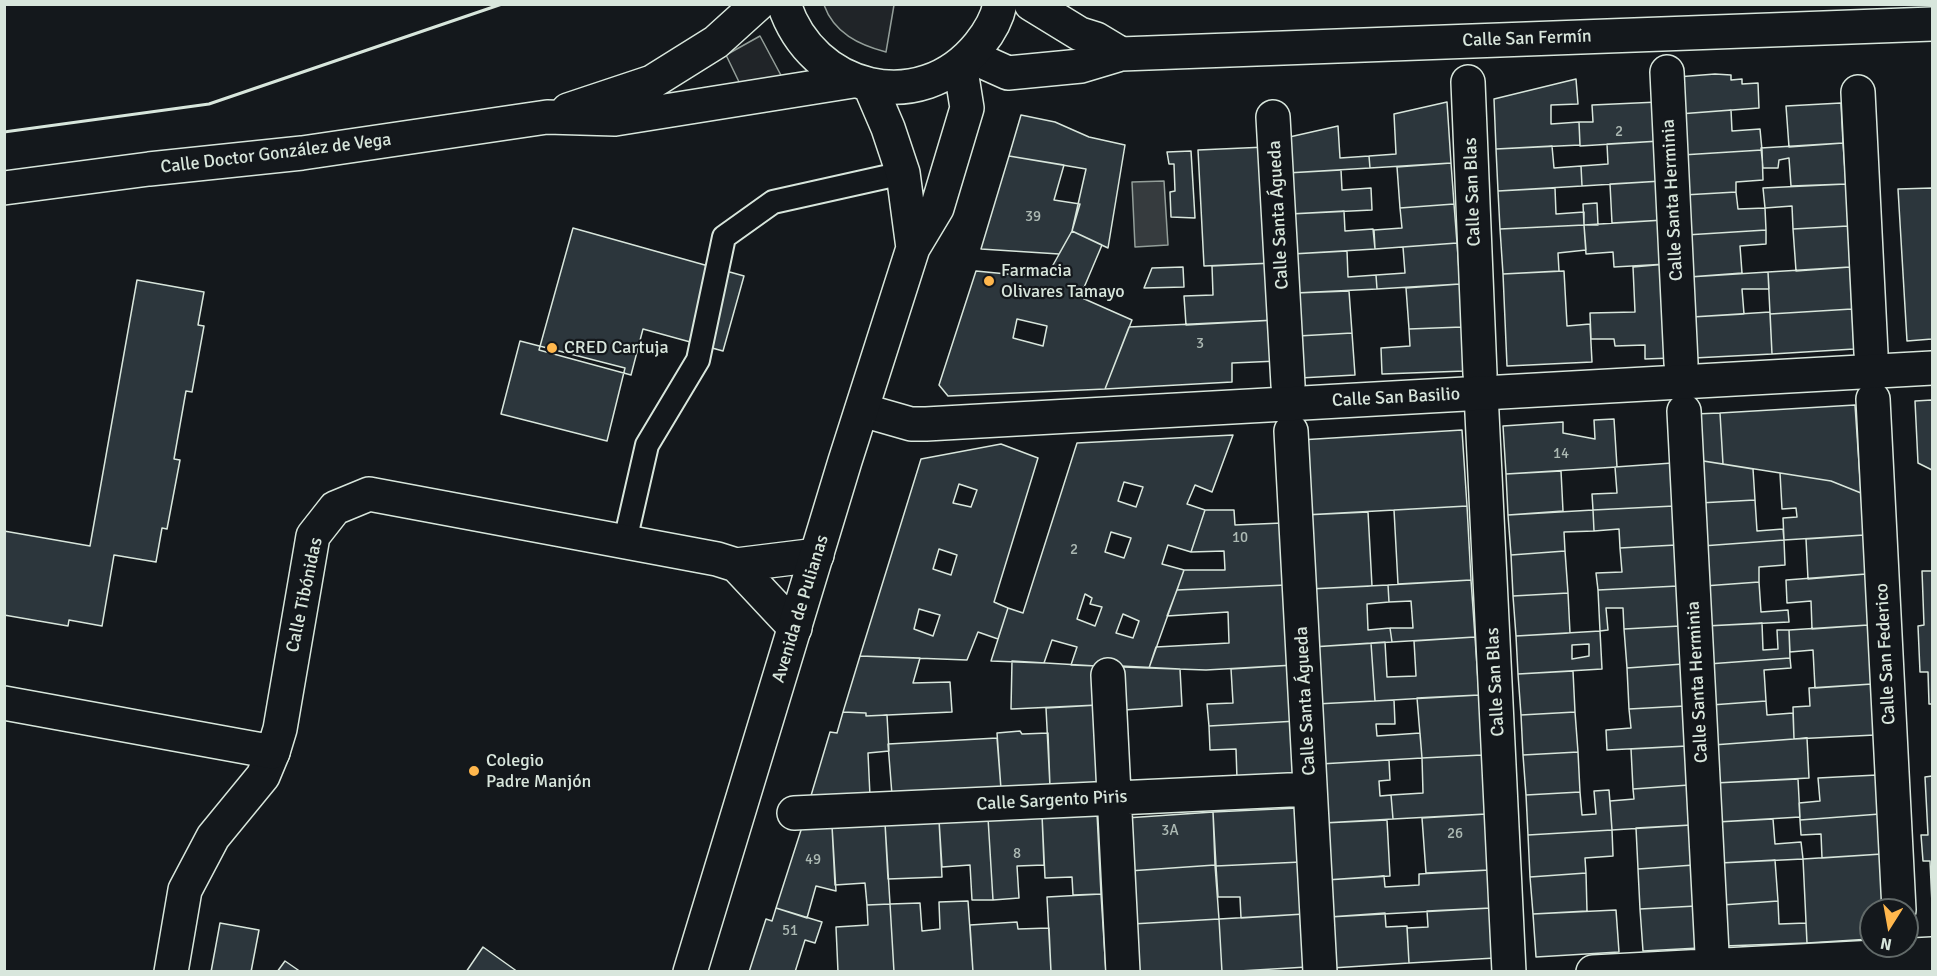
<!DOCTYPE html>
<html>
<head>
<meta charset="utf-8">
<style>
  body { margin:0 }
  #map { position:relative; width:1937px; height:976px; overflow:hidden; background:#14181c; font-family:Signika,sans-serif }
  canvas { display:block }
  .frame { position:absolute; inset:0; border:6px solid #d8e6dc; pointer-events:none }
  .north { position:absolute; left:1859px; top:898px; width:60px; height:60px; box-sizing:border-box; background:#14181c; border:2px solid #626a69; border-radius:50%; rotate:191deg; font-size:16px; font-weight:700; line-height:24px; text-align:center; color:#d8e6dc }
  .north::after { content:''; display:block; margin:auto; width:21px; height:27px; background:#ffb74d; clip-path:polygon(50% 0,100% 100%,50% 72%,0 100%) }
</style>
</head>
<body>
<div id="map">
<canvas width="1937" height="976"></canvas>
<div class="frame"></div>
<div class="north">N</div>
</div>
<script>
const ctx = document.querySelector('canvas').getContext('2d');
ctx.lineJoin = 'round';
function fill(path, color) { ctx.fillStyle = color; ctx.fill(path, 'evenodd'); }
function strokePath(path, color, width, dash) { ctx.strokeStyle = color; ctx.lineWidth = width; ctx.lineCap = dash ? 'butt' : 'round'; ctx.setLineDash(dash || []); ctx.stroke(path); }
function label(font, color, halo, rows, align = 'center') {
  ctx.font = font + ' Signika,sans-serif'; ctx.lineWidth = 4.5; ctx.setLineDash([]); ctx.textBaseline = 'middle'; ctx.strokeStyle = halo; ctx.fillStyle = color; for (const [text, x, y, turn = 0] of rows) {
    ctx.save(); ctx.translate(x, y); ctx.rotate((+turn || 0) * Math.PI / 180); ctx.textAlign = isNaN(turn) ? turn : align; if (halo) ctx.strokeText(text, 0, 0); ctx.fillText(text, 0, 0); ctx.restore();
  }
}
const green = new Path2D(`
  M824 5H894L886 52C859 45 834 33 824 5Z
  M760 36 783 79 741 86 726 55Z`);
const water = new Path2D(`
  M1164 181 1168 245 1135 247 1132 182Z`);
const building = new Path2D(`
  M1715 74 1731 75V80L1742 79V84L1758 83 1759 108 1679 114 1677 77Z
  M1576 79 1578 104 1551 105V124L1579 122 1580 145 1496 149 1494 99Z
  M1447 102 1451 163 1370 168 1369 156 1396 154 1394 114Z
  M1658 102 1660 141 1580 146 1579 122H1593L1592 105Z
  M1841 103 1843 143 1789 147 1786 106Z
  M1731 110 1732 131 1760 129 1762 150 1682 155 1679 114Z
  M1021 115 1055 122 1089 137 1125 145 1108 248 1072 231 1086 169 1009 156Z
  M1338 126 1340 158 1369 156 1370 168 1287 173 1285 138Z
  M1660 141 1662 181 1582 186 1581 166 1608 164 1607 144Z
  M1843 143 1846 184 1791 186 1789 158 1779 160 1778 168H1763L1761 148Z
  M1552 146 1554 168 1581 166 1582 186 1498 191 1496 149Z
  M1266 147 1273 263 1204 266 1198 150Z
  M1762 150 1763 180 1736 182V192L1684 195 1682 155Z
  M1191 151 1195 218 1171 217 1170 192 1175 191 1174 164H1169L1167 152Z
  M1009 156 1064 165 1054 200 1080 204 1072 231 1059 254 981 249Z
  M1451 163 1454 204 1400 208 1397 167Z
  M1341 170 1342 190 1371 188 1372 210 1290 214 1287 173Z
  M1662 181 1664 220 1612 223 1610 184Z
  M1846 184 1848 226 1793 229 1792 206 1765 208 1763 188Z
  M1555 188 1556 214 1584 212V225L1500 229 1498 191Z
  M1932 188V339L1907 341 1898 189Z
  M1736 192 1738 209 1765 208 1766 230 1686 235 1684 195Z
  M1597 203 1598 225H1584L1583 204Z
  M1454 204 1457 243 1375 249 1374 230 1402 228 1400 208Z
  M1344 211 1345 231 1373 229 1375 249 1292 254 1290 214Z
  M1664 220 1667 264 1614 267 1613 252 1586 254 1584 225Z
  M1584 225 1586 250 1558 253 1559 271 1503 274 1500 229Z
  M1848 226 1850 267 1796 271 1793 229Z
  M573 228 744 276 723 351 643 329 631 375 539 350Z
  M1766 230V244L1740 246 1742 273 1689 277 1686 235Z
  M1072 231 1102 245 1080 297 1132 320 1105 389 948 396 939 385 976 271 1017 275 1048 274ZM1017 319 1047 326 1043 346 1013 338Z
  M1457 243 1460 284 1377 289 1376 275 1405 273 1403 247Z
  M1347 251 1348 277 1376 275 1377 289 1295 293 1292 254Z
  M1273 263 1276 320 1186 325 1184 296 1213 295 1212 266Z
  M1667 264 1672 358 1645 359V345L1615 346 1614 339H1591L1590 313 1635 312 1633 267Z
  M1183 267 1184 287 1144 288 1152 268Z
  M1850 267 1852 309 1770 314 1768 272Z
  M1564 271 1567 326 1590 324 1592 362 1507 366 1503 274Z
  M1768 272 1769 289H1742L1744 314 1692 317 1689 277Z
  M137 280 204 292 198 325 204 326 192 392 186 391 174 459 180 460 167 529 162 528 156 562 114 555 102 626 69 620 68 626 4 615V531L90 546Z
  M1460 284 1462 327 1409 329 1406 288Z
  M1349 291 1352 333 1298 336 1295 293Z
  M1852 309 1854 349 1772 354 1770 314Z
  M1770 312 1772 354 1694 358 1692 317Z
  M1276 320 1278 361 1232 363V382L1105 389 1129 327Z
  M1462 327 1465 371 1382 374 1381 348 1410 346 1409 329Z
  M1352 333 1355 375 1300 378 1298 336Z
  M520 341 625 368 607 441 501 414Z
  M1932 400V470L1918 463 1915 401Z
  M1855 405 1861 493 1831 481 1723 464 1720 413Z
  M1720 413 1723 464 1697 460 1694 414Z
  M1614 419 1617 467 1506 474 1503 426 1563 422V433L1595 439 1594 420Z
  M1462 430 1467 506 1304 515 1300 440Z
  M1233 435 1212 492 1195 485 1187 504 1205 510 1191 552 1168 545 1162 564 1184 570 1149 668 1071 665 1077 647 1052 640 1044 663 991 661 1008 608 1023 613 1077 443ZM1124 482 1143 487 1136 507 1118 501ZM1111 532 1131 538 1124 558 1105 552ZM1085 594 1092 598 1090 604 1102 607 1095 626 1077 619ZM1123 614 1139 621 1133 638 1116 633Z
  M1001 444 1038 458 994 602 1008 608 998 639 978 632 967 660 860 656 921 459ZM959 484 977 490 971 507 953 503ZM939 549 957 555 951 575 933 569ZM919 609 940 615 933 636 914 629Z
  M1697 460 1753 469 1755 500 1699 503Z
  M1672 463 1674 506 1593 510 1592 494 1617 493 1615 467Z
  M1561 471 1563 511 1508 515 1506 474Z
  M1780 473 1831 481 1861 493 1864 535 1784 540 1783 518 1797 517 1796 508 1782 509Z
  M1755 500 1757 531 1783 529 1784 540 1702 546 1699 503Z
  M1467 506 1471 580 1398 584 1394 510Z
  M1674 506 1676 545 1620 548 1619 529 1594 531 1593 510Z
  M1205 510H1234L1235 525 1282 523 1286 585 1177 590 1184 570H1225L1224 551 1191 552Z
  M1593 510 1594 531 1564 532 1565 551 1511 555 1508 515Z
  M1368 512 1372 586 1309 589 1304 515Z
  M1864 535 1866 574 1808 579 1806 539Z
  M1784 540 1785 565 1759 567V582L1704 586 1702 546Z
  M1676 545 1678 586 1598 590 1596 573 1622 572 1620 548Z
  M1565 551 1568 593 1513 596 1511 555Z
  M1922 571H1932V704H1929L1928 672H1920L1918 626 1924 625Z
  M1866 574 1868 625 1812 629 1811 601 1787 603 1786 580Z
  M1471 580 1475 637 1392 642 1390 628H1413L1411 601 1389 602 1388 585Z
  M1759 582 1761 612 1788 610 1789 622 1706 626 1704 586Z
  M1286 585 1294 665 1206 670 1149 668 1156 647 1229 643 1228 612 1167 616 1177 590Z
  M1388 585 1389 602 1367 604 1368 630 1390 628 1392 642 1312 647 1309 589Z
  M1678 586 1680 626 1624 629 1623 608H1606L1608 630 1600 631 1598 590Z
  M1568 593 1570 633 1516 636 1513 596Z
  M1762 623 1763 650 1778 649 1777 630H1789L1790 658 1708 664 1706 626Z
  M1868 625 1872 684 1815 688 1813 650 1790 652 1789 630Z
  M1680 626 1683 664 1627 668 1624 629Z
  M1600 631 1602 669 1518 674 1516 636ZM1589 644V656L1572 659V645Z
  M1475 637 1479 695 1375 701 1371 643 1385 642 1387 677 1416 676 1414 641Z
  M1371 643 1375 701 1316 704 1312 647Z
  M860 656 920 658 913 683 950 682 952 712 866 716V713L843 712Z
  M1790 658 1791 668 1764 670 1766 701 1711 705 1708 664Z
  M1012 661 1096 666 1098 705 1011 709Z
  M1683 664 1685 706 1629 709 1627 668Z
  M1294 665 1297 721 1209 726 1207 704 1233 703 1231 669Z
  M1121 666 1180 669 1182 706 1124 710Z
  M1573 671 1575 712 1521 715 1518 674Z
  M1872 684 1875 735 1794 739 1793 707 1810 706 1809 688Z
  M1479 695 1482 755 1422 758 1417 698Z
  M1394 700 1395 724H1376L1377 736 1420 733 1422 758 1320 764 1316 704Z
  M1766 701 1767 715 1793 713 1794 739 1713 745 1711 705Z
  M1098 705 1103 785 1050 787 1046 708Z
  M1685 706 1687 746 1607 750 1606 730 1631 728 1629 709Z
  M843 712 866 713V716L887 715 889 751 868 753 870 796 810 799 830 732 837 733Z
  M1575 712 1578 752 1523 755 1521 715Z
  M1297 721 1300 775 1237 779 1236 749 1210 750 1209 726Z
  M1020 731 1022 734 1048 733 1050 787 1001 789 997 733Z
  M997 738 1001 789 892 795 888 744Z
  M1807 738 1809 778 1715 783 1713 745Z
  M1687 746 1689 785 1633 789 1631 749Z
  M1578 752 1580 792 1526 795 1523 755Z
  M1482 755 1486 814 1393 819 1391 795 1423 793 1422 758Z
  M1389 760 1390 780 1379 781 1380 796 1391 795 1393 819 1323 823 1320 764Z
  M1877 775 1880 814 1800 820 1799 803 1820 801 1818 778Z
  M1932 776V904L1930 861H1923L1921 835H1928L1925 777Z
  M1798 779 1800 817 1717 822 1715 783Z
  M1689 785 1691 825 1612 830 1610 801 1634 799 1633 789Z
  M1609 790 1612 830 1528 835 1526 795 1580 792 1582 815 1596 814 1594 791Z
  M1298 808 1301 862 1216 866 1213 812Z
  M1213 812 1215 865 1129 871 1126 818Z
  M1097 813 1101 894 1073 895 1072 877 1045 878 1042 815Z
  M1486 814 1489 870 1426 873 1422 818Z
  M1880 814 1882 854 1822 858 1821 834 1801 835 1800 820Z
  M1042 815 1044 865 1017 866 1019 898 993 900 988 818Z
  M988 818 993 900H972L970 865 942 867 939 820Z
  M1773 819 1775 844 1801 842 1803 859 1720 863 1717 822Z
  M939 820 942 877 888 879 885 823Z
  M1387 820 1390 876 1326 880 1323 823Z
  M885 823 890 904 867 905 865 883 835 885 832 826Z
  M1691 825 1694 865 1638 869 1636 828Z
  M832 826 836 891 816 886 807 918 776 908 802 827Z
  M1612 830 1613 856 1585 858 1586 873 1530 877 1528 835Z
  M1882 854 1885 910H1871V939L1807 943 1803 859Z
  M1775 860 1778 901 1722 905 1720 863Z
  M1301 862 1304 914 1241 918 1240 897H1218L1216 866Z
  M1215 865 1219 919 1132 924 1129 871Z
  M1694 865 1696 906 1640 909 1638 869Z
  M1489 870 1491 908 1329 917 1326 880 1384 876 1385 887 1419 885V874Z
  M1586 873 1587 911 1533 914 1530 877Z
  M1101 894 1106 972H1051L1047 897Z
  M968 901 973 972H894L890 904 920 903 922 931 940 929 939 902Z
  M1778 901 1779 924 1806 923 1807 943 1724 946 1722 905Z
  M890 904 894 972H838L836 927 868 925 867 905Z
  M1696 906 1699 948 1643 951 1640 909Z
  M776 908 822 922 815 943 805 940 795 972H749L766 919 772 921Z
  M1491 908 1495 958 1409 963 1407 928 1428 927 1427 911Z
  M1616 910 1619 952 1536 957 1533 914Z
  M1385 913 1386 927 1407 926 1409 963 1332 968 1329 917Z
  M1304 914 1307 967 1222 972 1219 919Z
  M1219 919 1222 972H1135L1132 924Z
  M1017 922 1018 929 1049 928 1051 972H973L970 925Z
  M220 923 259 930 251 972H211Z
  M483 947 518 972H466Z
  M285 961 301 972H277Z`);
const lane = new Path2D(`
  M625 541 647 445 698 360 724 237 773 202 903 173`);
const street = new Path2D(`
  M1031 4 1080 34 1096 39 1121 54
  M970 56 1008 73 1081 66 1121 54 1932 24
  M1667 72 1681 363
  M1468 82 1480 374
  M1858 92 1871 353
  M1273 117 1288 385
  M1481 393 1509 972
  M1873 399 1899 910
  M1684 411 1712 953
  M1291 431 1320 972
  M1108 675 1123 972
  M794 813 1310 789
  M171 972 185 890 213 837 263 776 273 752
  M1593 972 1932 954`);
const secondary = new Path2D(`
  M862 410 911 424H926L1932 368
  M736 565 795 628
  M4 703 273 752 280 729 313 536 335 508 369 494 717 559 736 565 817 555`);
const primary = new Path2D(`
  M784 4C812 91 920 118 979 45 988 34 997 19 1000 4
  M870 86 888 128 903 173 913 248
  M568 110 652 82 716 42 758 4
  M4 188 149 169 302 153 547 117 615 119 853 81
  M690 972 845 461 913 248 937 208 967 108 960 64`);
const wall = new Path2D(`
  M4 132 209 104 502 4`);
const markers = [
  [989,281,6,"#ffb74d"],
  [552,348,6,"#ffb74d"],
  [474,771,6,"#ffb74d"]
];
const numberNames = [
  ["2",1619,132],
  ["39",1033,217],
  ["3",1200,344],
  ["14",1561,454],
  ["10",1240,538],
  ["2",1074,550],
  ["3A",1170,831],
  ["26",1455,834],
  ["8",1017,854],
  ["49",813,860],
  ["51",790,931]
];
const streetNames = [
  ["Calle San Fermín",1527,39,-2],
  ["Calle Doctor González de Vega",276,154,-7],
  ["Calle San Blas",1473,192,-92],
  ["Calle Santa Herminia",1673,200,-93],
  ["Calle Santa Águeda",1279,215,-93],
  ["Calle San Basilio",1396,398,-3],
  ["Calle Tibónidas",305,595,-78],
  ["Avenida de Pulianas",801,609,-73],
  ["Calle San Federico",1886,654,-93],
  ["Calle San Blas",1496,682,-93],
  ["Calle Santa Herminia",1698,682,-93],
  ["Calle Santa Águeda",1306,701,-93],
  ["Calle Sargento Piris",1052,801,-3]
];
const poiNames = [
  ["Farmacia",1001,271],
  ["Olivares Tamayo",1001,292],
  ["CRED Cartuja",564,348],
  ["Colegio",486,761],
  ["Padre Manjón",486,782]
];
fill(green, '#202428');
strokePath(green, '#939e99', 1.5);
fill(water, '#363b3e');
strokePath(water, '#939e99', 1.5);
fill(building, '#2c363c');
strokePath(building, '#d8e6dc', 1.5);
strokePath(lane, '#d8e6dc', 26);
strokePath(street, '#d8e6dc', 36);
strokePath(secondary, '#d8e6dc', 36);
strokePath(primary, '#d8e6dc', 36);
strokePath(lane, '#14181c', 22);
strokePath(street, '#14181c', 33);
strokePath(secondary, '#14181c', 33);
strokePath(primary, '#14181c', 33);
strokePath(wall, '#d8e6dc', 3);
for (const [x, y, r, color] of markers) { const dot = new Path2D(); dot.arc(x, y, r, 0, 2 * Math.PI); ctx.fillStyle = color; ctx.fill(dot); strokePath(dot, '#14181c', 2); }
label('15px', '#adbab4', null, numberNames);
label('18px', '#d8e6dc', '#14181c', streetNames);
label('18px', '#d8e6dc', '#14181c', poiNames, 'left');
</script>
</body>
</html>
